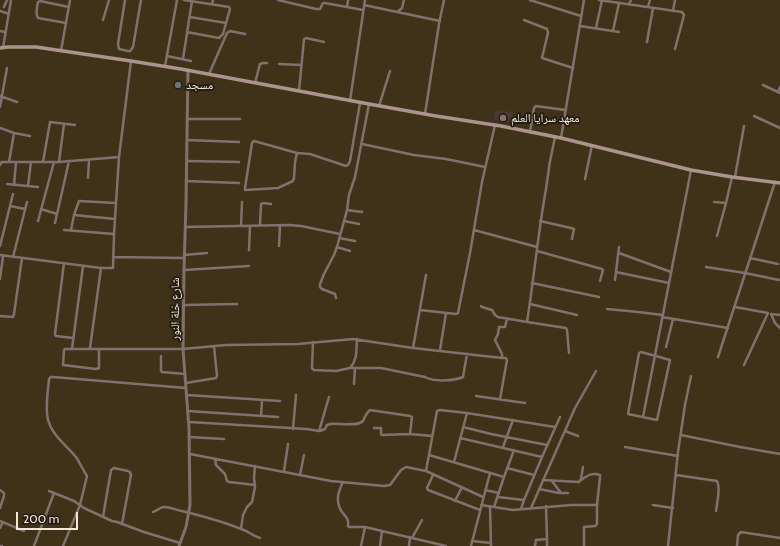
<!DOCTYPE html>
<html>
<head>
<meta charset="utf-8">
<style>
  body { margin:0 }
  #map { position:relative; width:780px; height:546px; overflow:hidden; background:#403218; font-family:Cabin,sans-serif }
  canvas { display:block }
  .scale { position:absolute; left:16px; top:512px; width:62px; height:18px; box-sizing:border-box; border:2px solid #f1e8d9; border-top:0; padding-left:5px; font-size:12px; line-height:14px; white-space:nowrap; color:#f1e8d9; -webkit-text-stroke:3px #221b10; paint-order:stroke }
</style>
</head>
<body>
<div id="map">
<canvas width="780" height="546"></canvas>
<div class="scale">200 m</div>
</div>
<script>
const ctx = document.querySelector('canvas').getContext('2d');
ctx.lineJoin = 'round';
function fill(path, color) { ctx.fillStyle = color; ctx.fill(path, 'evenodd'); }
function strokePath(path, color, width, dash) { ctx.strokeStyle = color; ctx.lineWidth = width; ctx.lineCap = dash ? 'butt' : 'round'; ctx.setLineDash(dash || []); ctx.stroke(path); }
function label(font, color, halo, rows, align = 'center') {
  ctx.font = font + ' Cabin,"Noto Naskh Arabic",sans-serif'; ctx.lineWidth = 3.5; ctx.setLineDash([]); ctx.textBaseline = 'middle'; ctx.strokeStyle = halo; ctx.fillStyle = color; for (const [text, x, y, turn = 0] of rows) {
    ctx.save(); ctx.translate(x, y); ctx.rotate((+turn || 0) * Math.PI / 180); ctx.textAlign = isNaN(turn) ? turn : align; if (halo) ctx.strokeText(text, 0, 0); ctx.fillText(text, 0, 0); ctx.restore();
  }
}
const education = new Path2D(`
  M495 110 512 112 511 122 494 120Z`);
const minor = new Path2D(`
  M125 0 118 44 119 49 128 51H130L133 47 141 0
  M184 0 229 7 230 9 223 34 219 38 187 32
  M278 0 316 9H320L323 3H325L363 10
  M530 0 581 16
  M599 0 682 12 684 15 675 49
  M212 4 213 0
  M629 4 631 0
  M364 5 440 21
  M4 7 7 0
  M347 7 348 0
  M648 7 650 0
  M0 11 9 14
  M673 11 675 0
  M397 12 402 8 404 0
  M190 17 226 23
  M103 20 109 0
  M524 20 547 29 548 33 542 58 573 68
  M66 23 38 18C35 14 37 7 38 2L40 1 69 7
  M580 26 619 32
  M596 28 602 0
  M0 31 5 32
  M613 31 619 3
  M647 42 653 8
  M3 48 11 0
  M61 51 70 0
  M167 56 191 61
  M183 59 192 1
  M279 64 301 65
  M165 66 177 0
  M209 74 227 33 230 31 245 34
  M255 83 260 64 263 63H267
  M763 85 780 93
  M299 91 304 39 306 38 324 42
  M778 92 780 87
  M0 96 17 102
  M350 101 365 0
  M379 106 390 71
  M0 107 7 68
  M425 114 439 24 444 0
  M754 116 780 128
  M187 119H240
  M0 128 14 133 9 162
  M530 132 534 108 536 106 565 110
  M14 133 30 136
  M555 137C551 154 548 171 546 189 538 233 534 278 527 322L566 328 567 330 569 353
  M561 138 584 0
  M187 140 239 142
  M362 144 414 155 446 159 485 167
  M297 153 295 162 294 178 293 181 278 188 245 190V188L252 143 254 141 297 153 310 154 346 166 348 165 350 161 360 103
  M187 161 239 162
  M43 162 50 122 75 125
  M59 162 64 124
  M0 165 1 163 2 162H59L119 157
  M735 177 744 126
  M88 178 89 160
  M585 179 592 145
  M186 181 239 183
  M7 184 38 187
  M14 185 16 162
  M28 186 31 162
  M714 202 726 203
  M10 206 25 209
  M41 209 57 214
  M347 210 362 212
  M74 215 115 219
  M38 221 54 162
  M344 221 359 224
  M540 221 571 228 574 229 572 239
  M55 223 69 161
  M260 225 261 204 263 203 271 204
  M241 226 242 202
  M185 227 289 225 301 226 340 234
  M64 230 114 234
  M71 230 74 215 79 201 116 203
  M474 230 537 247
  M717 236 726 203 732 177
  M339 238 355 241
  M0 246 13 194
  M279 246 280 225
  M337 247 350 251
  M249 250 250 226
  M537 251 602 269 603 270 600 281
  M619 253 671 272
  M0 255 101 268H113L114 234 119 157 131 61
  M184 255 207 253
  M13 257 27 202
  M113 257 184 258
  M750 258 778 264
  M64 263 55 334 56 336 73 338
  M706 267 745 273 779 280
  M184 270 249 266
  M616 272 669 283
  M0 279 3 256
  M615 280 619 247
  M532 283 599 297
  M336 298 335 294 322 289 320 287V284L324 274 334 255 337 247 347 210 349 195 355 177 369 104
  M530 304 577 315
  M184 305 237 304
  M481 306 482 307 492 310 495 315 498 317 527 322
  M735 307 768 313 744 365
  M607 309 638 312 663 315
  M420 310 456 314 458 313 470 253 482 182 495 125
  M771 314 775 323 780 328
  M771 314 780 315
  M0 316 13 317 14 314 22 258
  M662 317 728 328
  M313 342 312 368 314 370 336 371 350 368H355
  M666 347 673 319
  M90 348 101 268
  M413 348 426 275
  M72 349 83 266
  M99 349V368L96 369 63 365 64 350 65 349H183L226 345 298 344 353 339 413 348 502 358H506L507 360 500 399
  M440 350 446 313
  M641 352 670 360 657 420 628 414 639 353Z
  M161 356V371L162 372 185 374
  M718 357 775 182
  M502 358V354L495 340 498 334 499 327H505L507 319
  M350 368C358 359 356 350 357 339
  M186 383 216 378 217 376 214 346
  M354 384 355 368H381L425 377C434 382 454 381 463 377L467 354
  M187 395 280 401
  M476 396 525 403
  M188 411 278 417
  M261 416 262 400
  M643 417 691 170
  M189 422 307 429 319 431 329 397
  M463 427 491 434 547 445
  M374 428H381V434L382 435 410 434
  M293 429 296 395
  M320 431 325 429 327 425 330 424C338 423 357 427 363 421 365 417 366 413 370 410L410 416 412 417 410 434 432 436
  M565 431 578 436
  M681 435 740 447 780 454
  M189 437 224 439
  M460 438 542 457
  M503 447 513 420
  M625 447 678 456
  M190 454 331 481 384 486 390 485 401 470 406 467 426 471 483 497
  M429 455 504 477 514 450
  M215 459 216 465 225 474 227 481 229 482 255 485
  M454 462 467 413 555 427
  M507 468 534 475
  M284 471 288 444
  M426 471 437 411 440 410 467 413
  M300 475 304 455
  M433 475 427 488 428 490 480 510
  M676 475 717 481C721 489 717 502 716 511
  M543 480 579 482 581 479 583 467
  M581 480C587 476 592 472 600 475V477L597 505V524L595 526 584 527V546
  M552 481 561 493
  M343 482C338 492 335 502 342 512 346 517 349 519 348 526L349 527H365
  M539 489 559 493H568
  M0 490 4 493V496L0 508
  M485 490 499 493
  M49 491 74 501 84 508 112 521 117 522 144 532 180 543
  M498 497 524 500 542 457 560 417
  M455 501 462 487
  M481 505 513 510 571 505H597
  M653 505 673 508
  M490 506 491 546
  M494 507 504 477
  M531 508 575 408 596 371
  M521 509 524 500
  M153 512C157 511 160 507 164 507 170 507 176 510 182 511 202 516 222 521 241 529 248 531 253 536 260 538
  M103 517 111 470 114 468 128 471 130 472 131 475 122 524
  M0 521 24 531
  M0 528 3 522
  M241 529 243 515 247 507 252 502 255 487 254 478 255 466
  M412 538 422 520
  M547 539V546
  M472 541 491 543
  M0 546H2
  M34 546 54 493
  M63 546 80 505 87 476C83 470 80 463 76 457 66 445 52 435 48 420 45 408 48 391 49 379L51 377H53L186 388
  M361 546 365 527 446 546
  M380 546 382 531
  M409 546 410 537
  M471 546 490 473
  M535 546 536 540 547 539 546 506
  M668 546 678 452 685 405 691 376
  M737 546 738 535 741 532 780 538`);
const tertiary = new Path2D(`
  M179 546 186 527 190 505 189 428 183 349 184 270 186 203 188 70`);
const secondary = new Path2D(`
  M0 48 8 47H36L131 61 181 69 369 104 436 116 501 126 561 138 691 170 732 177 780 183`);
const markers = [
  [178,85,4,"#6b7280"],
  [503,118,4,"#8d6e63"]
];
const poiNames = [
  ["مسجد",186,85],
  ["معهد سرايا العلم",511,118]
];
const streetNames = [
  ["شارع خلة النور",175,309,-90]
];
fill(education, '#4a363b');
strokePath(minor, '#81716e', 2.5);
strokePath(tertiary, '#81716e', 3);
strokePath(secondary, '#ac938e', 3.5);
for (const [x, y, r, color] of markers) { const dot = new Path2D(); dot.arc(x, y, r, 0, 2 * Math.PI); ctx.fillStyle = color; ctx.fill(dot); strokePath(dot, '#221b10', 1.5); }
label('12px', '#f1e8d9', '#221b10', poiNames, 'left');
label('12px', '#f1e8d9', '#221b10', streetNames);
</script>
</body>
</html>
